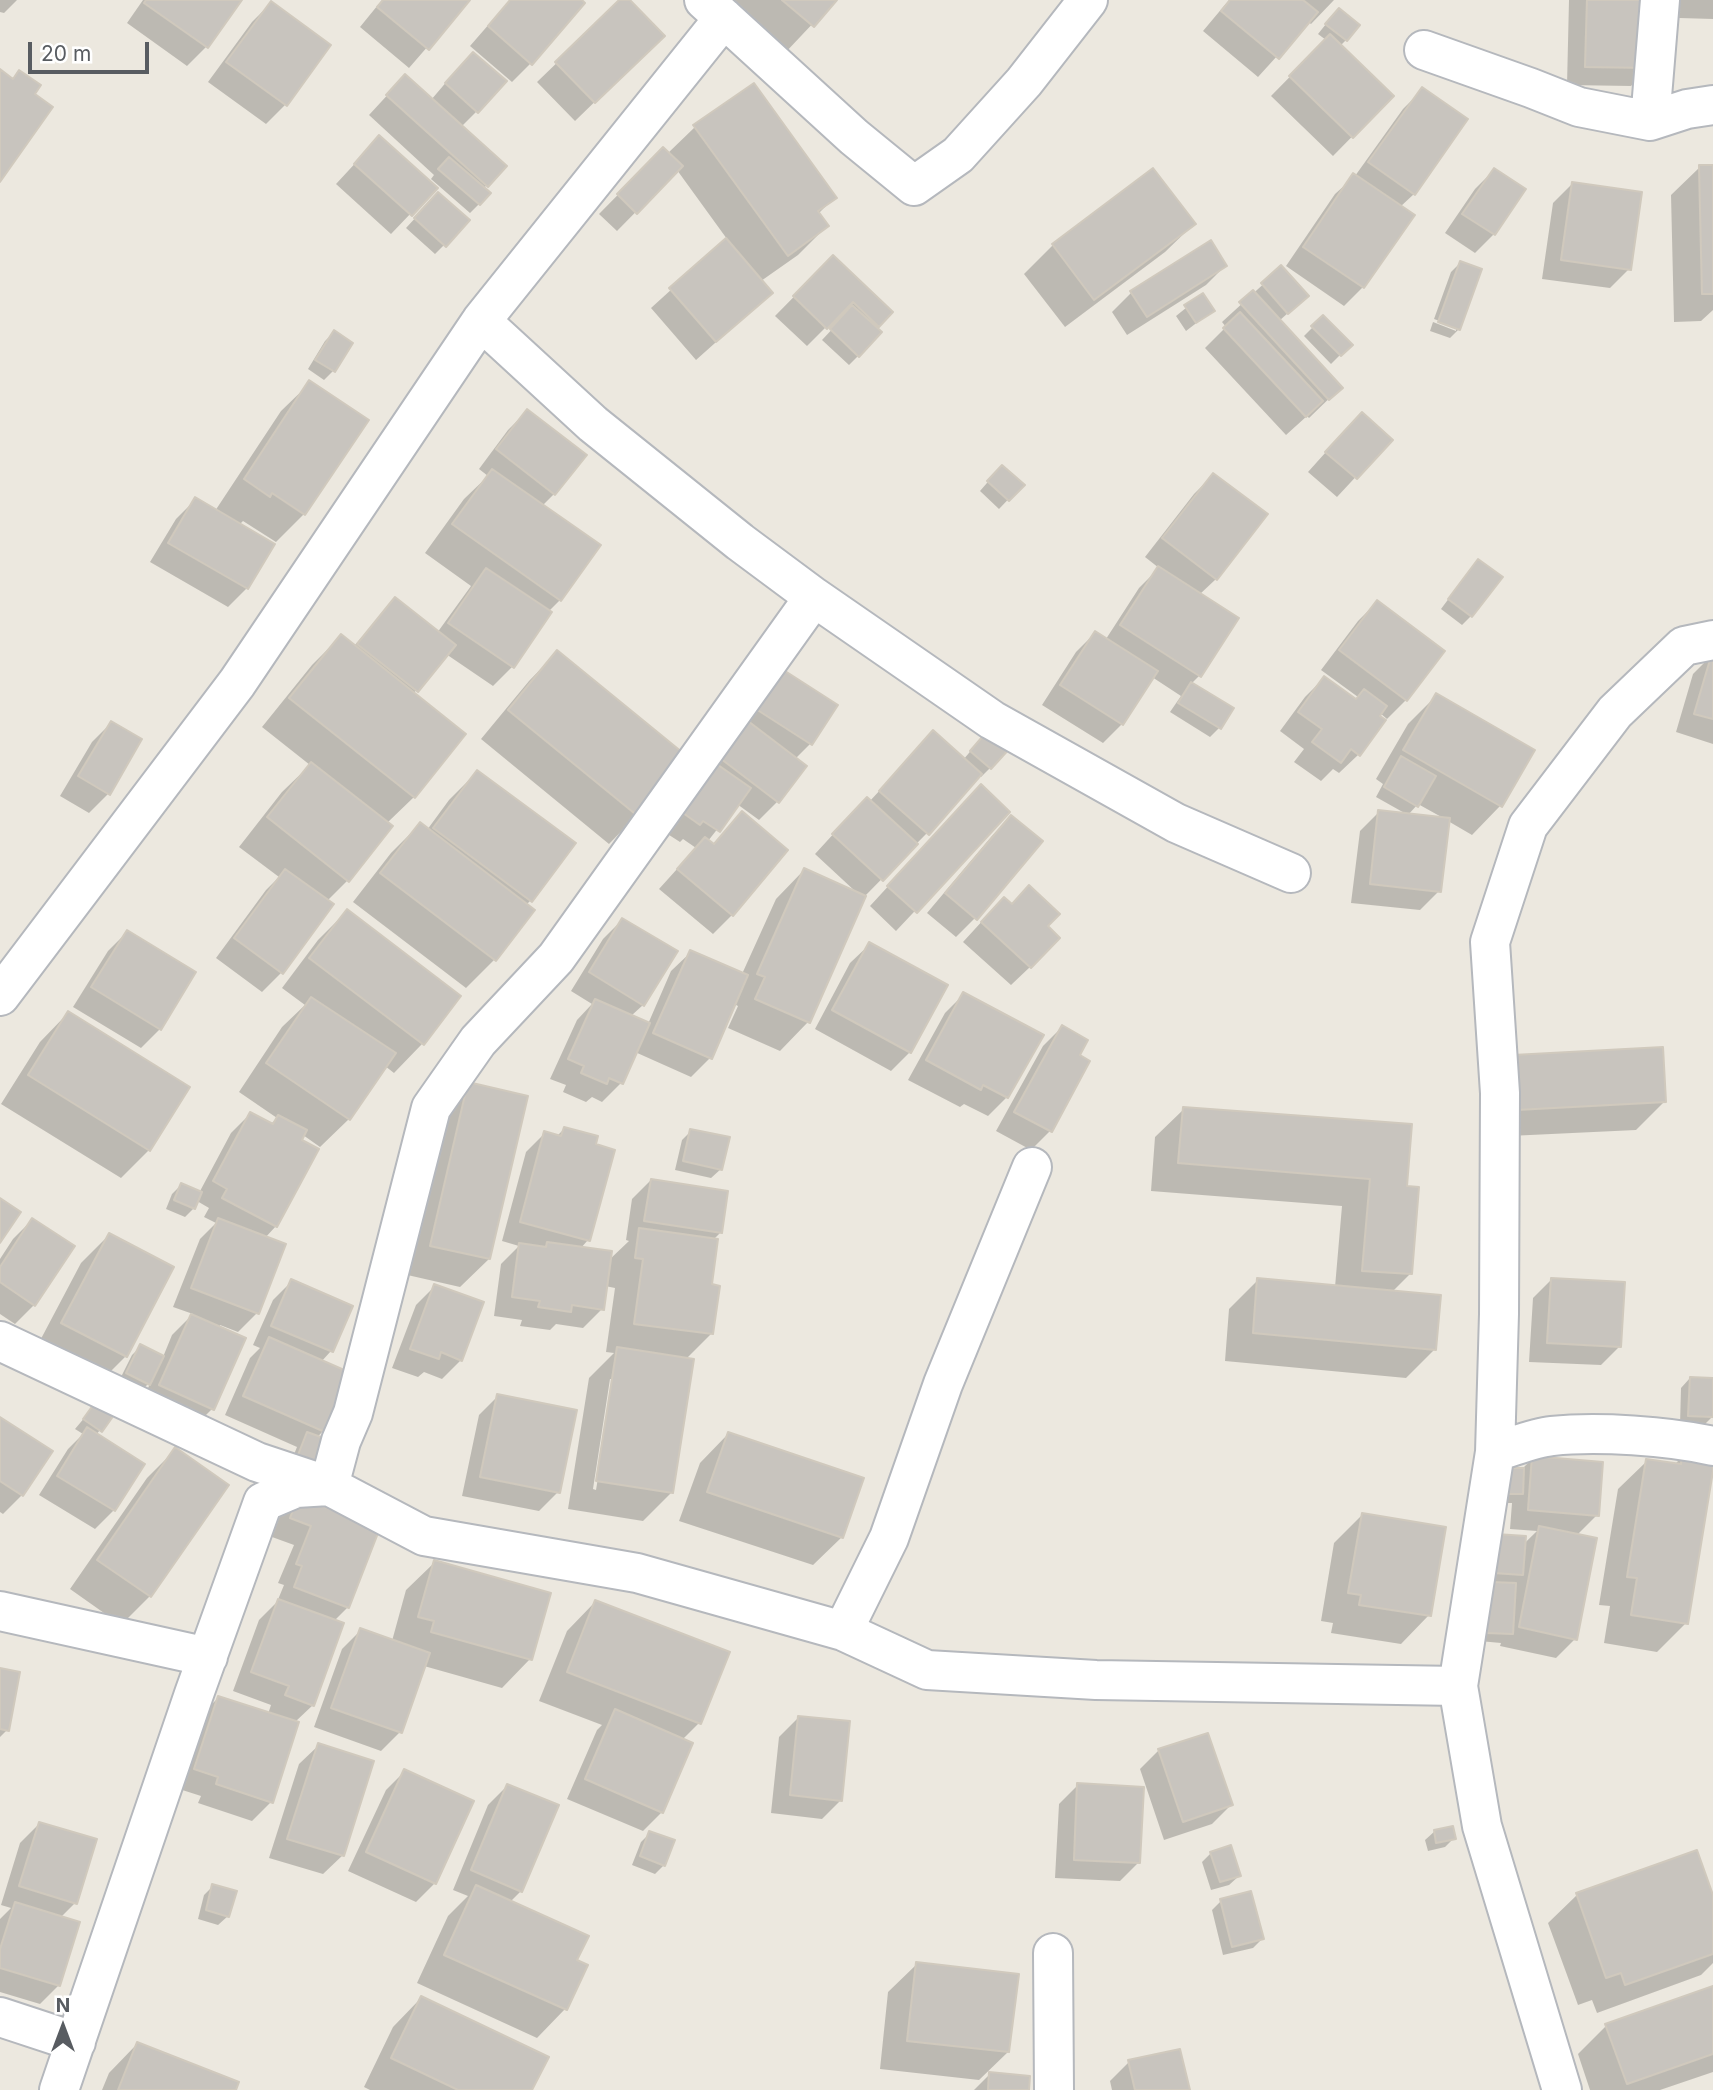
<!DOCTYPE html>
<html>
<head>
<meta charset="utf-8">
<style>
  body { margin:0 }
  #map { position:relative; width:1713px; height:2090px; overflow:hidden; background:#ece8df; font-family:Inter,sans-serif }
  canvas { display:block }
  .north { position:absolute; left:28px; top:1992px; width:70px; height:70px; -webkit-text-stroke:5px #fff; paint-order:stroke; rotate:0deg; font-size:19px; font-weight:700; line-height:28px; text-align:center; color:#585c61 }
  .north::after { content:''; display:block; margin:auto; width:24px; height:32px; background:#585c61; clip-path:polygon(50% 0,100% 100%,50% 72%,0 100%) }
  .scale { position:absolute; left:28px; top:42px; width:121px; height:32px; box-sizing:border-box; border:4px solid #585c61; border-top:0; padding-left:9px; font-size:21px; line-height:24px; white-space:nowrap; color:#585c61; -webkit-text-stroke:5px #fff; paint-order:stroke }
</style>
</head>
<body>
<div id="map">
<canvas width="1713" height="2090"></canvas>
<div class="north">N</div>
<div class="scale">20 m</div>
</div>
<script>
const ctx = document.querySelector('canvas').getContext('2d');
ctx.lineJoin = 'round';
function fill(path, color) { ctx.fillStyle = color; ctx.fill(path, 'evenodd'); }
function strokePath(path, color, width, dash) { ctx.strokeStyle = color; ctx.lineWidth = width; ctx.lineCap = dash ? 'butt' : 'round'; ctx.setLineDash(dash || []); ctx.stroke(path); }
const shadow = new Path2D(`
  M0 0H17L4 13 0 12Z
  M143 0H240L206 47 187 66 127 23Z
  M382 0H468L409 68 360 27Z
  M510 0H579L531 63 512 82 470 46Z
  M622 0H627L643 55 575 121 537 82Z
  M720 0H835L784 54Z
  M1229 0H1334L1311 24 1308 22 1258 77 1203 31Z
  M1569 0H1652L1650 67 1631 86 1567 85Z
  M1680 0H1713V19L1679 18Z
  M271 3 329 46 285 105 266 124 208 82 252 22Z
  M1330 19 1346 40 1340 46 1392 96 1333 156 1271 96 1326 40 1318 34Z
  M454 73 477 111 461 127 505 166 483 189 479 204 470 213 431 179 434 175 369 115 405 76 431 100Z
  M1422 90 1414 194 1400 207 1363 287 1344 306 1286 266 1335 194 1355 176 1403 109Z
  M695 127 835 197 818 214 827 226 798 255 761 281 771 293 696 360 651 308 727 239 677 170 617 231 599 214 663 149 667 154Z
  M361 157 435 188 391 234 336 184Z
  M1713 166V310L1701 321 1674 322 1671 195 1700 167Z
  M1153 170 1194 224 1165 252 1065 327 1024 274 1053 245Z
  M1494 170V234L1475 253 1445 233 1475 189Z
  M1573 183 1629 269 1610 288 1542 279 1553 203Z
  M429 203 444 245 435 254 406 228Z
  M833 257 891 312 875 328 858 356 849 365 822 340 837 324 833 320 807 346 775 316Z
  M1460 263 1459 329 1450 338 1430 331 1433 322 1456 331V327L1434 319 1451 272Z
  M1225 266 1206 285 1127 335 1112 312 1131 293Z
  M1281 268 1297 305 1279 321 1340 388 1309 418 1307 416 1286 435 1205 348 1226 327 1222 322Z
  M1202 295 1212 311 1186 331 1176 316Z
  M1323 317 1350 345 1331 364 1304 336Z
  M334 332 333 371 324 380 308 369 325 341Z
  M310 383 304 514 276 542 243 521 239 525 247 588 228 607 150 562 176 519 195 500 215 511 281 411Z
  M527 411 554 494 542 506 560 600 548 612 549 613 512 667 493 686 446 654 413 694 414 797 387 823 390 826 347 881 327 901 281 973 262 992 216 958 266 890 279 877 239 847 282 792 310 765 262 727 312 665 341 636 354 646 395 599 437 633 471 586 425 553 464 499 488 476 479 469 508 430Z
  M1343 433 1390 440 1337 497 1308 472Z
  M1213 475 1216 579 1199 595 1236 618 1199 676 1191 684 1219 728 1210 737 1170 712 1181 696 1152 677 1122 724 1103 743 1042 705 1076 652 1095 633 1106 639 1139 588 1159 568 1145 557 1194 494Z
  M993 476 1022 485 999 509 980 491Z
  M1470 570 1471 616 1462 625 1441 609Z
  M1377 602 1406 700 1387 719 1380 713 1358 755 1339 773 1333 769 1321 781 1294 762 1304 749 1280 731 1305 697 1324 678 1355 701 1358 697 1321 670 1358 621Z
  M557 652 637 815 609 844 481 739 529 681Z
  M1712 655 1713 656V744L1676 732 1693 674Z
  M764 691 810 744 795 759 778 801 759 820 737 804 708 841 712 845 742 814 786 850 732 915 713 934 659 889 696 848 683 839 680 842 666 833Z
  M1436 696 1533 751 1500 806 1472 835 1448 821 1439 891 1420 910 1351 903 1360 831 1379 812 1445 819 1418 804 1408 815 1376 797 1383 784 1376 779 1408 724Z
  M111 723 140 740 108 794 89 813 60 796 92 742Z
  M933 733 963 760 980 740 990 768 981 777 979 775 927 833 864 897 808 1022 780 1051 728 1028 738 1006 734 1004 710 1058 691 1077 635 1052 621 1083 602 1102 592 1097 586 1102 563 1092 566 1085 550 1079 577 1020 592 1004 571 991 603 939 622 920 643 1005 631 1016 648 1024 671 971 691 952 742 974 776 899 804 870 856 892 815 854 848 818 869 802Z
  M477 772 531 900 526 905 533 911 494 960 466 988 353 902 391 853 420 824 427 830 449 800Z
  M962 806 1008 812 896 931 870 906Z
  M1011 817 975 918 956 937 927 913 992 836Z
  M1011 906 1045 926 1030 967 1011 985 963 942 985 918Z
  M347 911 459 996 422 1044 394 1073 385 1066 349 1119 320 1147 303 1135 276 1226 265 1238 284 1245 257 1313 238 1332 220 1325 212 1409 193 1428 141 1405 151 1381 139 1393 118 1383 132 1355 141 1346 163 1357 172 1335 193 1314 173 1307 200 1239 216 1223 204 1217 209 1208 197 1201 194 1208 185 1217 166 1209 172 1194 181 1185 199 1193 231 1133 250 1114 270 1125 277 1118 239 1092 282 1027 305 1005 282 988 318 940Z
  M127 932 160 1029 141 1048 73 1007 108 951Z
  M869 945 910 1052 891 1071 815 1029 850 963Z
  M964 994 1007 1097 988 1116 964 1104 960 1107 908 1080 945 1013Z
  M68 1013 149 1150 121 1178 1 1104 40 1042Z
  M1062 1027 1050 1131 1031 1150 996 1131 1043 1046Z
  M469 1084 489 1259 460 1287 403 1274 440 1113Z
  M1485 1085 1664 1102 1636 1130 1488 1137Z
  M1184 1109 1405 1187 1411 1273 1392 1292 1435 1349 1406 1378 1225 1361 1229 1309 1258 1280 1335 1287 1342 1206 1151 1191 1155 1137Z
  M564 1129 588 1240 580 1249 609 1260 629 1241 626 1240 632 1199 651 1180 720 1233 713 1240 710 1286 711 1334 685 1360 672 1492 643 1521 568 1509 589 1378 614 1353 606 1352 615 1288 605 1286 602 1309 583 1328 556 1324 550 1330 520 1326 522 1320 494 1316 501 1264 519 1246 502 1241 526 1152 545 1133 557 1136ZM610 1379H614L596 1490 593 1489Z
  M691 1131 721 1169 711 1178 675 1170 682 1140Z
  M32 1220 34 1305 15 1324 0 1314V1259L13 1239Z
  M109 1235 126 1356 97 1385 34 1352 81 1263Z
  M1552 1279 1620 1346 1601 1365 1529 1362 1533 1298Z
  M292 1281 350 1307 331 1351 321 1362 323 1431 288 1469 297 1447 225 1415 250 1358 260 1348 253 1345 273 1300Z
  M435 1286 461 1360 442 1379 424 1372 418 1377 392 1368 416 1305Z
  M1690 1378 1713 1380 1712 1417 1703 1426 1680 1425 1681 1388Z
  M498 1396 558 1492 539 1511 462 1496 479 1415Z
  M96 1404 112 1415 96 1435 114 1510 95 1529 39 1495 68 1449 83 1434 75 1429Z
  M0 1419 22 1495 3 1514 0 1512Z
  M728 1434 842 1537 813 1565 679 1521 700 1463Z
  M175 1450 227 1485 150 1596 121 1625 70 1589 147 1478Z
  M1683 1456 1686 1623 1657 1652 1604 1643 1610 1606 1599 1605 1618 1489 1647 1461 1674 1465Z
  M1533 1458 1597 1515 1576 1536 1575 1639 1556 1658 1500 1646 1501 1643 1479 1641 1485 1582 1537 1531 1510 1529 1512 1503H1500L1521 1470Z
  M298 1499 378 1529 348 1607 334 1621 313 1705 295 1722 271 1802 252 1821 198 1803 201 1796 176 1788 199 1717 218 1698 268 1714 271 1705 233 1691 259 1620 277 1602 284 1585 278 1583 294 1545 272 1537 279 1518Z
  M1362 1515 1429 1615 1401 1644 1331 1633 1333 1623 1321 1621 1334 1543Z
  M435 1562 530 1659 502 1688 424 1666 400 1732 381 1751 314 1727 342 1649 361 1630 392 1641 406 1590Z
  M595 1602 699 1723 682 1740 662 1812 643 1831 567 1799 597 1730 602 1725 539 1701 567 1631Z
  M0 1670 7 1730 0 1737Z
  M798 1718 841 1800 822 1819 771 1813 779 1737Z
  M319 1745 343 1855 323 1874 269 1858 299 1764Z
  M1159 1750 1231 1805 1212 1824 1164 1840 1140 1769Z
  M405 1771 435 1883 416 1902 348 1871 386 1790Z
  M1078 1785 1139 1862 1120 1881 1055 1878 1059 1804Z
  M507 1786 521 1891 510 1902 575 1961 586 1966 565 2009 537 2038 417 1983 448 1916 468 1896 453 1890 488 1805Z
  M39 1824 75 1903 60 1918 59 1985 40 2004 0 1992V1919L11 1908 1 1905 20 1843Z
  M1435 1831 1454 1838 1445 1847 1428 1851 1425 1840Z
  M650 1833 664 1865 655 1874 632 1865 641 1842Z
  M1211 1853 1239 1876 1229 1885 1211 1890 1202 1862Z
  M213 1886 228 1916 218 1925 198 1919 204 1895Z
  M1577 1895 1713 1900V1963L1701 1975 1597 2013 1592 2000 1578 2005 1548 1923Z
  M1221 1901 1262 1939 1253 1948 1223 1955 1212 1910Z
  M917 1964 1008 2052 979 2080 880 2069 888 1992Z
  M1713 1988V2072L1660 2090H1590L1578 2054 1606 2026Z
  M421 1998 530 2090H370L364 2087 393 2027Z
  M137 2044 234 2090H102L109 2073Z
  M1129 2062 1188 2090H1112L1110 2081Z
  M990 2074 1027 2090H974Z`);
const building = new Path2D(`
  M146 0H242L208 48 144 3Z
  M383 0H470L429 50 377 7Z
  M510 0H582L585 3 532 65 488 26Z
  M619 0H630L665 36 595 103 555 62Z
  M782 0H837L814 27Z
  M1230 0H1303L1318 12 1279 59 1221 11Z
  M1587 0H1653L1652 68 1585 67Z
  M271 1 331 45 287 106 226 62Z
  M1339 8 1360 25 1347 41 1325 24Z
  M1330 34 1394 96 1353 138 1289 76Z
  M473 52 507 81 478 113 445 83Z
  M0 69 13 79 19 70 41 85 35 94 53 107 0 182Z
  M405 74 507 166 488 187 386 95Z
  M754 83 837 198 818 211 829 226 788 256 693 125Z
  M1422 87 1468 119 1415 195 1368 162Z
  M379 135 438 188 412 216 354 164Z
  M663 147 683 166 637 214 617 194Z
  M449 157 491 193 480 205 438 169Z
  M1699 165H1713V294H1702Z
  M1153 168 1196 224 1094 300 1052 244Z
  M1494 168 1526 189 1495 235 1462 214Z
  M1353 173 1415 215 1364 288 1303 247Z
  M1572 182 1642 192 1631 270 1561 260Z
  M438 192 470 220 446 247 414 218Z
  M726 238 773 293 716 342 669 288Z
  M1211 240 1227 266 1147 317 1130 291Z
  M833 255 893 312 879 327 853 302 827 329 793 296Z
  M1460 261 1482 269 1460 330 1438 322Z
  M1281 265 1309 296 1288 314 1261 283Z
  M1253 290 1343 388 1329 400 1239 302Z
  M1203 293 1215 311 1196 323 1184 305Z
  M852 305 882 332 859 357 830 329Z
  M1240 312 1323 401 1306 417 1223 328Z
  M1323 315 1353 345 1341 356 1311 326Z
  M334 330 353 343 335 372 315 360Z
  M309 380 369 420 305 515 272 493 270 497 244 479Z
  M527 409 587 455 555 495 496 449Z
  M1362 412 1393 440 1357 479 1325 452Z
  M1002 465 1025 485 1009 501 987 481Z
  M492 469 601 545 561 601 452 524Z
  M1213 473 1268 514 1217 580 1162 538Z
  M195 497 275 544 248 589 168 543Z
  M1478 559 1503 577 1472 617 1448 599Z
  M1158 566 1239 618 1201 677 1120 625Z
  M486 568 552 612 514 668 448 623Z
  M395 597 456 645 418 692 357 644Z
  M1377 600 1445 651 1407 701 1339 650Z
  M1095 631 1158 671 1123 725 1060 685Z
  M341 634 466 734 415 798 289 698Z
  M557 650 688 757 639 817 508 710Z
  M1712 653 1713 654V719L1694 714Z
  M782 669 838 705 812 745 756 709Z
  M1324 676 1356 699 1364 689 1387 706 1380 716 1386 720 1360 756 1351 749 1341 763 1312 742 1322 729 1298 712Z
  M1191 682 1234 708 1221 729 1178 703Z
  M1436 693 1535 750 1502 807 1403 750Z
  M740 715 807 766 779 803 712 752Z
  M111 721 142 739 110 795 78 776Z
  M989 729 1011 747 991 769 970 751Z
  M933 730 982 774 929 835 879 791Z
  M1401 756 1436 776 1418 807 1384 787Z
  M311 762 393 826 349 882 267 817Z
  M718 765 751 788 720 832 703 821 700 825 683 813Z
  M477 770 576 843 532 902 433 828Z
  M981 784 1010 812 917 913 887 886Z
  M867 797 918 844 883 881 832 834Z
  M1378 810 1450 818 1441 892 1370 884Z
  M742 811 788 850 733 916 677 869 705 837 714 844Z
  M1011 815 1043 841 977 920 945 893Z
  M420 822 535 910 496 961 380 873Z
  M804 868 866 896 810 1023 755 999 765 977 757 974Z
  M285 869 334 904 283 974 234 938Z
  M1029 885 1060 914 1048 926 1060 938 1031 968 981 922 1004 897 1012 904Z
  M347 909 461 996 424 1045 309 958Z
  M622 918 678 951 644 1006 589 972Z
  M127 930 196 972 161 1030 91 987Z
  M869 942 948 985 911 1053 832 1010Z
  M690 950 748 975 712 1059 653 1033Z
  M963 992 1044 1035 1008 1098 983 1085 981 1090 926 1060Z
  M311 997 396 1053 350 1120 266 1063Z
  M595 999 650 1023 623 1084 609 1078 607 1084 581 1073 584 1066 568 1059Z
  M68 1011 190 1087 150 1151 28 1075Z
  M1062 1025 1088 1040 1080 1055 1090 1061 1052 1132 1014 1112Z
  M1663 1047 1666 1102 1516 1110 1513 1055Z
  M468 1082 528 1096 490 1259 430 1246Z
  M1183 1107 1412 1124 1407 1186 1419 1187 1412 1274 1362 1271 1370 1179 1178 1163Z
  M250 1112 273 1124 278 1115 307 1130 302 1140 319 1149 277 1227 222 1198 227 1189 213 1181Z
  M564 1127 598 1136 596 1144 615 1150 590 1241 520 1222 544 1131 561 1136Z
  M690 1129 730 1137 722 1170 683 1161Z
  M651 1179 728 1191 722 1233 644 1221Z
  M181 1183 202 1192 195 1209 174 1200Z
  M0 1198 21 1212 0 1243Z
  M32 1218 75 1246 35 1306 0 1282V1267Z
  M218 1218 286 1244 259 1314 191 1288Z
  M639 1228 718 1239 712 1284 720 1286 713 1334 634 1324 643 1259 635 1258Z
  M109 1233 174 1267 127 1357 61 1323Z
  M547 1242 612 1251 604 1310 572 1305 571 1312 538 1307 540 1301 512 1297 519 1243 546 1247Z
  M1257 1278 1441 1295 1436 1350 1253 1333Z
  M1551 1278 1625 1282 1621 1347 1547 1343Z
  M291 1279 353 1306 333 1352 271 1326Z
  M434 1284 484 1302 462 1361 441 1352 439 1359 410 1349Z
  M191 1314 246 1338 214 1410 159 1385Z
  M269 1337 351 1373 325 1432 243 1396Z
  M140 1344 164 1356 150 1385 126 1373Z
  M617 1347 694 1359 673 1493 596 1481Z
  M1690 1377 1713 1378V1417L1688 1416Z
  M497 1394 577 1410 560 1493 480 1477Z
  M96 1401 114 1415 102 1432 83 1419Z
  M0 1417 53 1451 23 1496 0 1481Z
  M87 1427 145 1464 115 1511 57 1476Z
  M307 1432 329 1440 318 1468 296 1460Z
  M728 1432 864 1478 843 1538 707 1492Z
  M175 1447 229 1485 151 1597 97 1560Z
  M1682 1454 1713 1459V1471L1688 1624 1631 1615 1637 1578 1627 1577 1646 1459 1681 1464Z
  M1532 1456 1603 1462 1599 1516 1528 1510Z
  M1508 1468H1524L1523 1494H1508Z
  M298 1497 380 1528 349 1608 294 1587 302 1566 296 1564 311 1526 290 1518Z
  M1362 1513 1446 1527 1431 1616 1359 1605 1361 1595 1348 1593Z
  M1539 1526 1597 1538 1577 1640 1519 1627Z
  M1496 1534 1526 1536 1523 1575 1494 1573Z
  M434 1560 551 1593 532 1660 431 1632 434 1621 418 1617Z
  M1490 1582 1516 1583 1513 1634 1487 1633Z
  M278 1599 344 1623 314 1706 285 1695 289 1686 251 1672Z
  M595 1600 730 1652 701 1724 567 1672Z
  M360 1628 430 1653 402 1733 331 1708Z
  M0 1668 20 1672 9 1731 0 1729Z
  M218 1696 299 1722 273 1803 216 1784 218 1777 194 1769Z
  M615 1709 693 1743 663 1813 585 1779Z
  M798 1716 850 1721 842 1801 790 1795Z
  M1208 1733 1233 1805 1183 1822 1158 1749Z
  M318 1743 374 1761 344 1856 287 1839Z
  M404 1769 474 1801 436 1884 366 1852Z
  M1077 1783 1144 1787 1140 1863 1074 1860Z
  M507 1784 559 1805 522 1892 471 1870Z
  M39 1822 97 1839 77 1904 19 1886Z
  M1453 1826 1456 1839 1436 1843 1434 1830Z
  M649 1831 675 1840 665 1866 640 1856Z
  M1231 1845 1241 1876 1220 1882 1210 1852Z
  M1697 1850 1713 1895V1954L1625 1985 1621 1973 1606 1978 1576 1893Z
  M212 1884 237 1891 229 1917 206 1910Z
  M476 1885 589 1936 577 1960 588 1965 567 2010 444 1955Z
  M1251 1891 1264 1939 1232 1947 1220 1899Z
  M15 1902 80 1922 60 1986 0 1968V1949Z
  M916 1962 1019 1974 1009 2052 907 2041Z
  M1713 1986V2054L1627 2084 1605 2024Z
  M421 1996 549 2057 532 2090H458L391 2058Z
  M137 2042 239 2082 236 2090H118Z
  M1180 2049 1190 2090H1135L1128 2060Z
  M989 2072 1030 2076 1029 2090H988Z`);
const minor = new Path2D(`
  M704 0 854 137 914 186 958 155 1024 82 1088 0
  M1424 50 1531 88 1579 107 1650 121 1687 109 1713 105
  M1650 121 1660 0
  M481 321 593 424 740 542 814 597 992 720 1176 823 1291 873
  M0 996 237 683 481 321 724 18
  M0 1341 257 1462 329 1486 424 1536 637 1573 843 1631 889 1538 943 1384 1032 1167
  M1495 1452C1513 1447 1533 1438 1552 1436 1597 1431 1669 1436 1713 1446
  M0 1611 208 1657
  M843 1631 927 1670 1096 1680 1458 1686
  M1053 1953 1054 2090
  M0 2017 76 2042
  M59 2090 194 1694 263 1502 296 1488 329 1486 341 1441 353 1413 431 1108 478 1041 556 958 814 597
  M1562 2090 1482 1826 1458 1686 1495 1452 1499 1314 1500 1093 1490 942 1528 826 1615 712 1684 646 1713 640`);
fill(shadow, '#0003');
fill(building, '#c8c4be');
strokePath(building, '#d0c9bd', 2);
strokePath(minor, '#b5b8bd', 42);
strokePath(minor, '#fff', 38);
</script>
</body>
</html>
